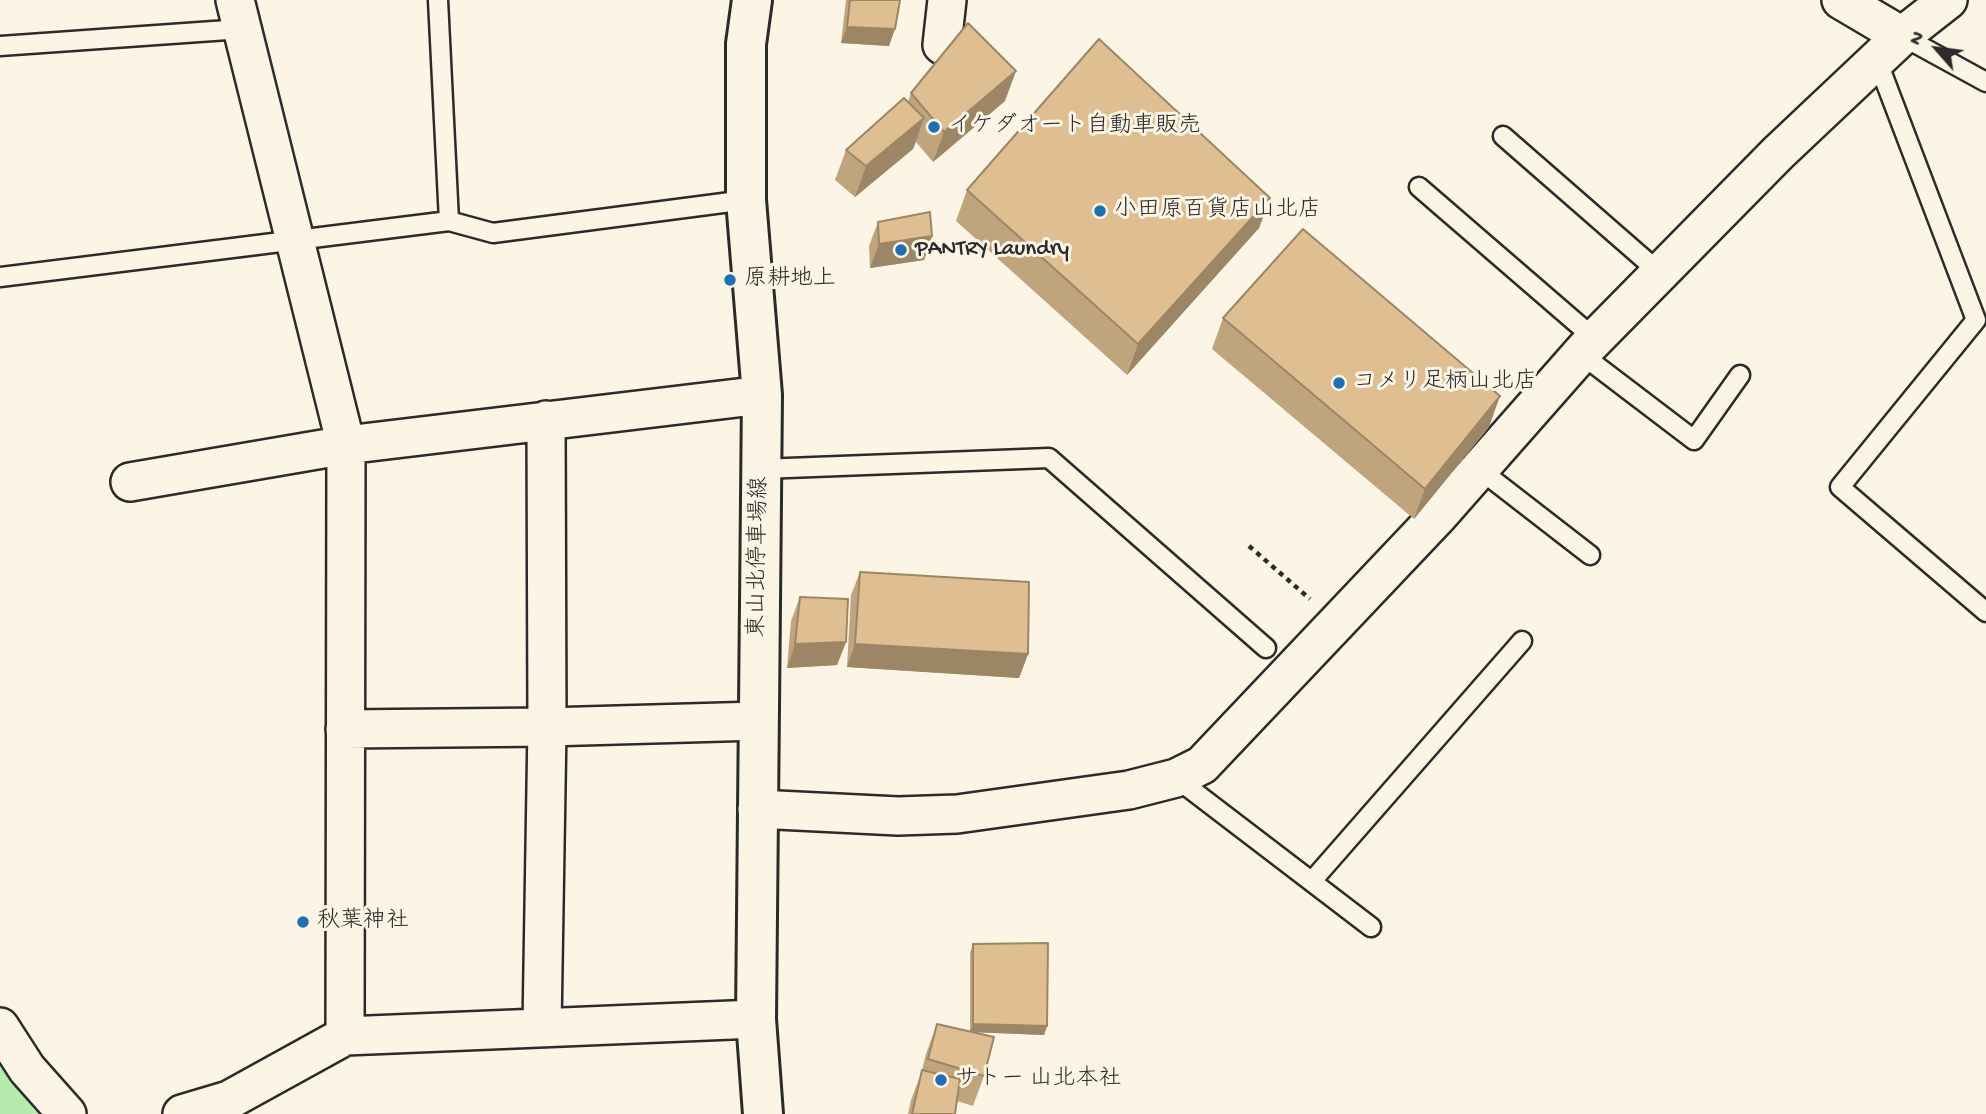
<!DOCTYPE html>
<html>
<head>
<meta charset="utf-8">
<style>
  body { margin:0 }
  #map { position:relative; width:1986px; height:1114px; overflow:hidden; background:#fcf5e5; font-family:"Gochi Hand",sans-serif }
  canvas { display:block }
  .north { position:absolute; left:1902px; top:14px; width:70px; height:70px; -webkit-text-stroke:5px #fcf5e5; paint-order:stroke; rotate:298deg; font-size:19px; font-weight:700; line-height:28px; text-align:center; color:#2b2b2b }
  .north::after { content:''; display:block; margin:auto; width:24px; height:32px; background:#2b2b2b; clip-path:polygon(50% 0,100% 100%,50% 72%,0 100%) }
</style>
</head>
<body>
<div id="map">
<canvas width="1986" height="1114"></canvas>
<div class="north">N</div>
</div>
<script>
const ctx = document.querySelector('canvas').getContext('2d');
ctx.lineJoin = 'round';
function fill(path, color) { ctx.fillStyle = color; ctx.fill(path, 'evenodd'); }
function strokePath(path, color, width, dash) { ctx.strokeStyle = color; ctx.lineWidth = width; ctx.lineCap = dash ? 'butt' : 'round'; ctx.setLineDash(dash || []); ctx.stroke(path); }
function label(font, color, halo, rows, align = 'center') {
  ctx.font = font + ' "Gochi Hand","Klee One",sans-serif'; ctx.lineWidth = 6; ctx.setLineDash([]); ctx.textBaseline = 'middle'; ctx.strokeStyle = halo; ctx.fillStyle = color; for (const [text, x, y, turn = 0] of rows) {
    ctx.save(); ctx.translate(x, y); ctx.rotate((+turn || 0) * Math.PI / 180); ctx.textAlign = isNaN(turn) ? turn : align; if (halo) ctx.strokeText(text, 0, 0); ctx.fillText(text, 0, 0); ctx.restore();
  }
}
const green = new Path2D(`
  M0 1040 58 1114H0Z`);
const path = new Path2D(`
  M1249 546 1310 599`);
const lane = new Path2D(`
  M438 0 449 221
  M1902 36 1986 82
  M0 46 242 29
  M1877 60 1976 320 1840 487 1986 612
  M1503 136 1660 273
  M1419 187 1595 339
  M0 277 449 221 493 233 746 200
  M1581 354 1694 440 1740 375
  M761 469 1049 458 1266 648
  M1479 469 1590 555
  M1176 778 1371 927
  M1312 881 1522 641`);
const street = new Path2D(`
  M235 0 346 445 345 1036
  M1841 0 1902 36
  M942 45 947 0
  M130 482 346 445 762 395
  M345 729 547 727 758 721
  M757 809 898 816 957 814 1129 790 1176 778 1202 765 1438 516 1586 348 1778 153 1902 36 1948 0
  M542 1026 547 727 546 420
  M0 1027 27 1069 67 1114
  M182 1114 229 1100 345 1036 756 1019`);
const secondary = new Path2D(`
  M752 0 746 44V200L762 395 756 1019 763 1114`);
const wall = new Path2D(`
  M846 0H900L889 46 841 43Z
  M911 93 1005 101 933 162 916 142 913 149 855 197 835 180 846 150 908 102Z
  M967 190 1270 198 1259 228 1127 375 956 221Z
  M878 222 932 236 924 260 870 268 869 246Z
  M1223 318 1489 427 1414 519 1212 349Z
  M860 572 1028 654 1019 678 847 667 851 595Z
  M800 597 846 642 837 665 787 668 791 621Z
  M973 944 1047 1026 1044 1035 972 1032 984 1076 973 1106 957 1101 955 1114H908L911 1100 921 1074 926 1054 937 1024 970 1032V953Z`);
const shadedWall = new Path2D(`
  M847 27 895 29 889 46 841 43Z
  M1016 71 1005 101 933 162 944 132Z
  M924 118 913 149 855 197 866 166Z
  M1270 198 1259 228 1127 375 1138 344Z
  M932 236 924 260 870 268 879 244Z
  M1500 396 1489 427 1414 519 1425 489Z
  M846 642 837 665 787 668 795 644Z
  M855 644 1028 654 1019 678 847 667Z
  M973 1024 1047 1026 1044 1035 970 1032Z`);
const building = new Path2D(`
  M850 0H900L895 29 847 27Z
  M968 23 1016 71 944 132 911 93Z
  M1099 39 1270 198 1138 344 967 190Z
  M904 98 924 118 866 166 846 150Z
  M930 212 932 236 879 244 878 222Z
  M1303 229 1500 396 1425 489 1223 318Z
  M860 572 1029 582 1028 654 855 644Z
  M800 597 848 599 846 642 795 644Z
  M1048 943 1047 1026 973 1024V944Z
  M937 1024 994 1037 984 1076 928 1059Z
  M922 1070 960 1079 955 1114H912Z`);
const markers = [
  [934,127,7,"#1f6fb2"],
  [1100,211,7,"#1f6fb2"],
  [901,250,7,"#1f6fb2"],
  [730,280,7,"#1f6fb2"],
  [1339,383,7,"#1f6fb2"],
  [303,922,7,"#1f6fb2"],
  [941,1080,7,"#1f6fb2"]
];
const poiNames = [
  ["イケダオート自動車販売",948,127],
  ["小田原百貨店山北店",1114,211],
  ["PANTRY Laundry",915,250],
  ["原耕地上",744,280],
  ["コメリ足柄山北店",1353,383],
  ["秋葉神社",317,922],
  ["サトー 山北本社",955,1080]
];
const streetNames = [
  ["東山北停車場線",760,557,-89]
];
fill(green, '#b5ecae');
strokePath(lane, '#2b2b2b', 23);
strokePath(street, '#2b2b2b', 42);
strokePath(secondary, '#2b2b2b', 44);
strokePath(path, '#2b2b2b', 4.5, [5, 5]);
strokePath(lane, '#fcf5e5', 18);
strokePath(street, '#fcf5e5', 37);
strokePath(secondary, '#fcf5e5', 38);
fill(wall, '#c0a47e');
fill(shadedWall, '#9c8666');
fill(building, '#dfbf92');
strokePath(building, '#9c8666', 2);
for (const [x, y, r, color] of markers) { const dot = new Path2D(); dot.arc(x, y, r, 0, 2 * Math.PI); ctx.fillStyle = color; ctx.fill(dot); strokePath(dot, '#fcf5e5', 2.5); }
label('23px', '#2b2b2b', '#fcf5e5', poiNames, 'left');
label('23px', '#2b2b2b', '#fcf5e5', streetNames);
</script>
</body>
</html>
